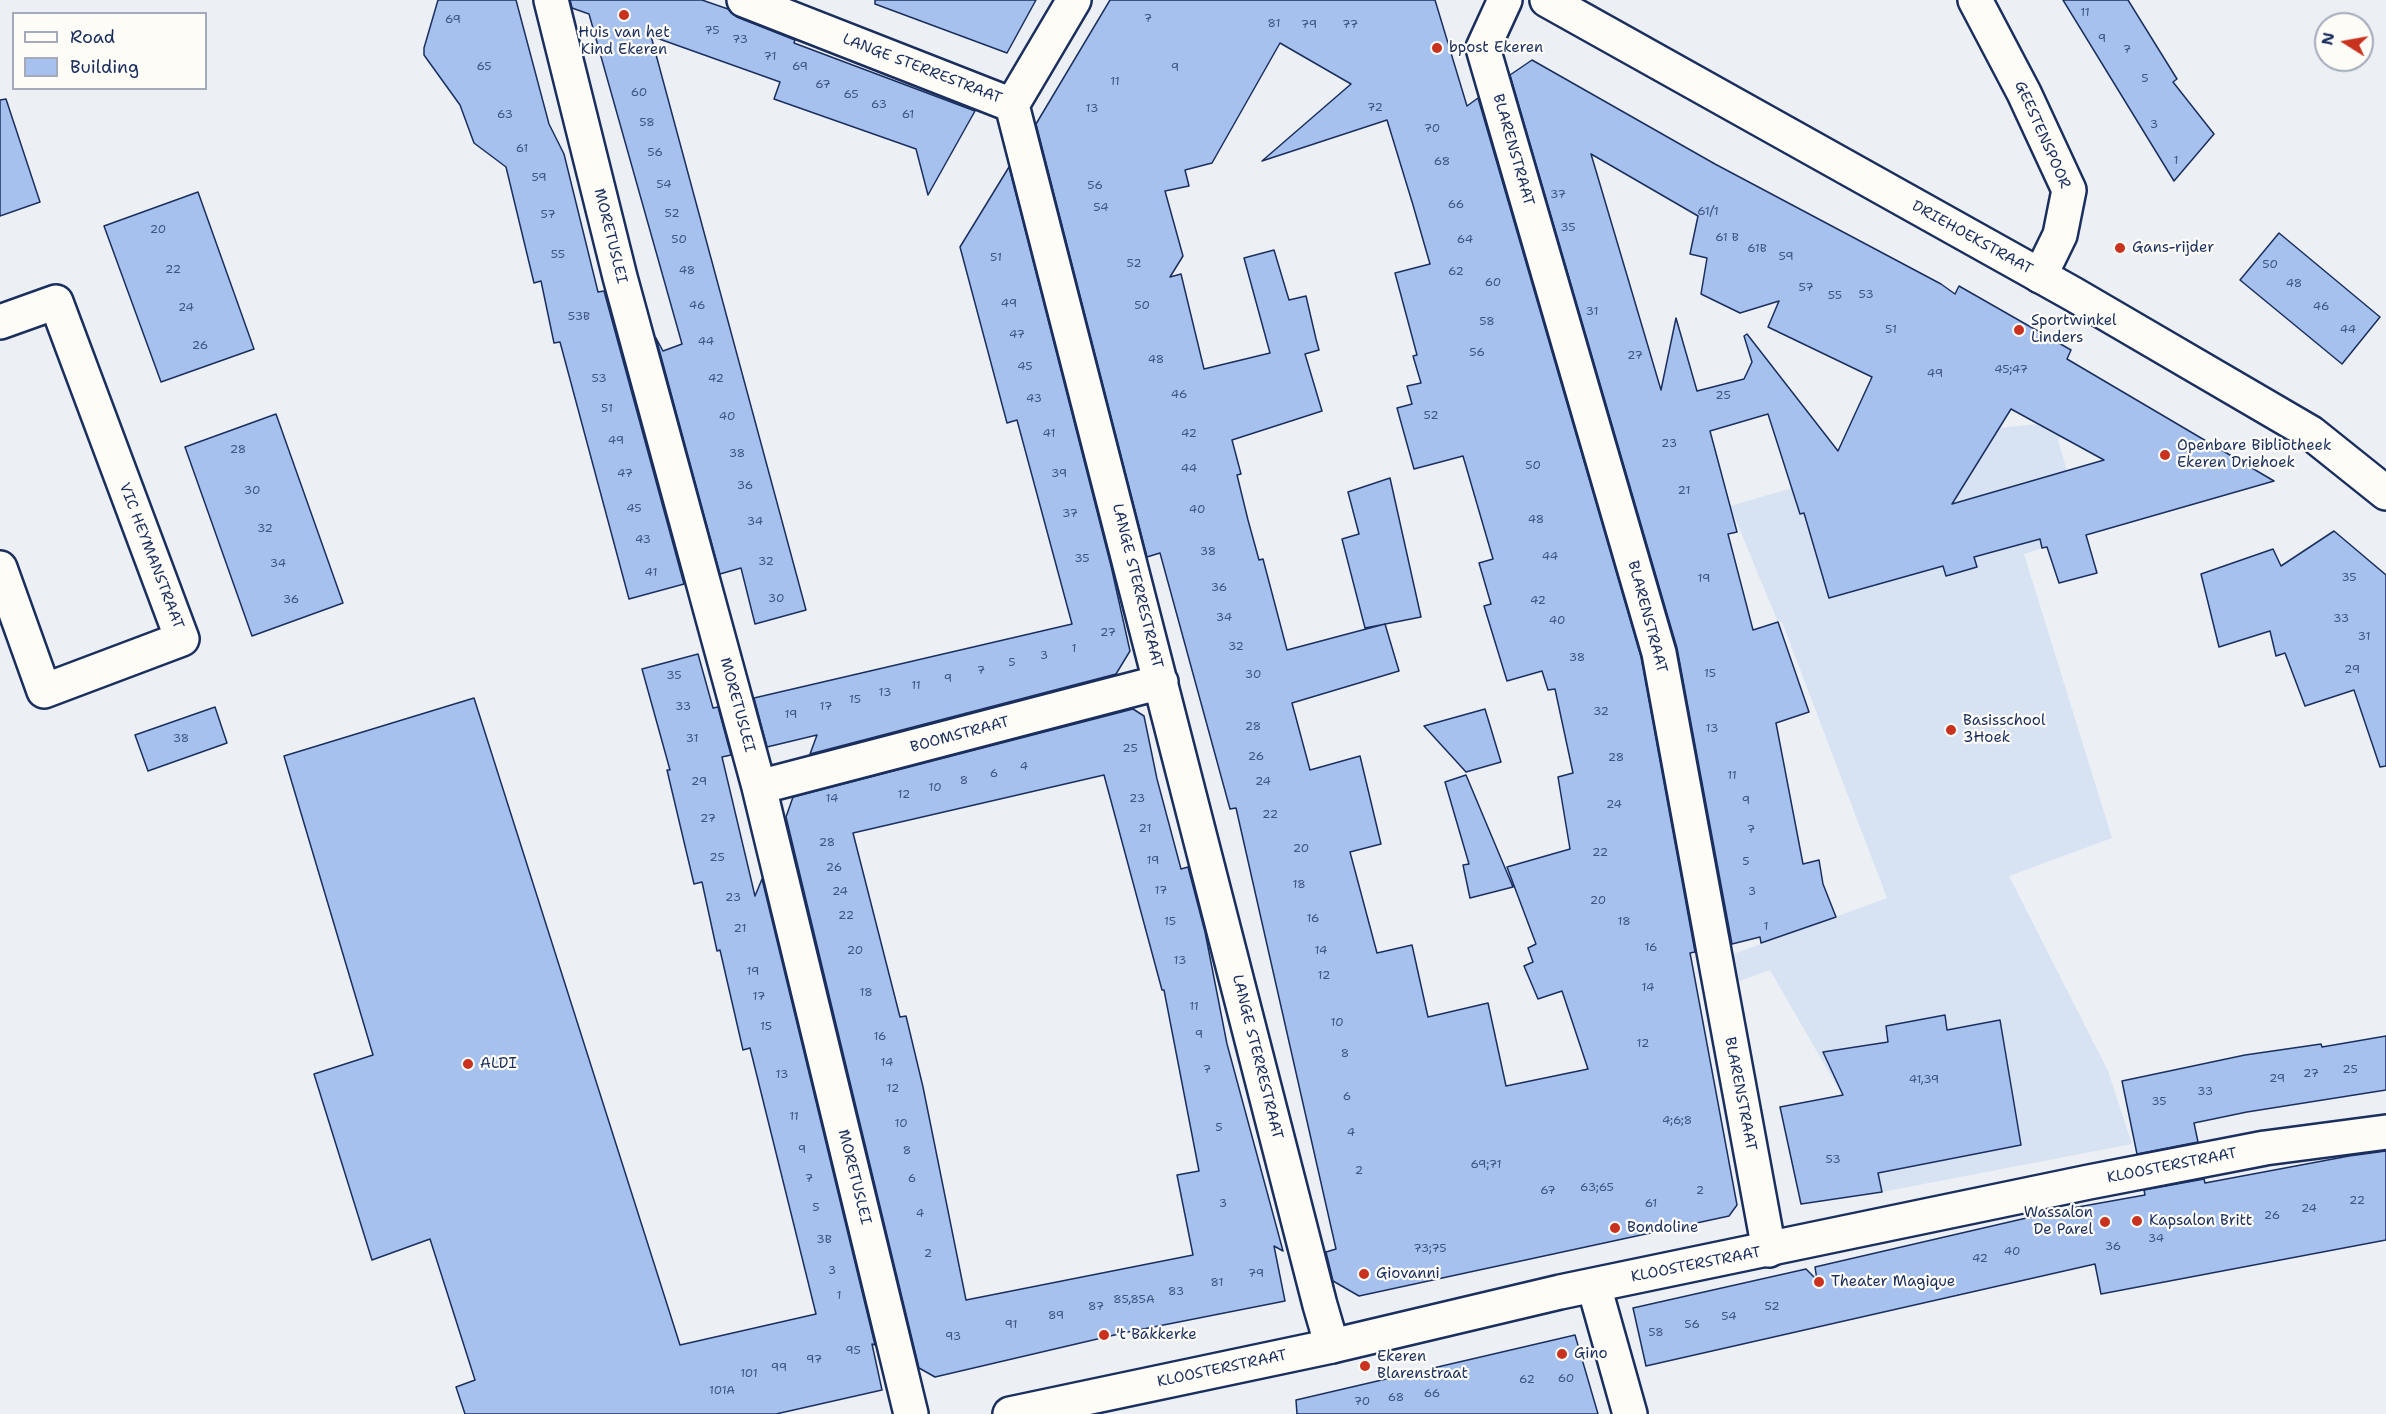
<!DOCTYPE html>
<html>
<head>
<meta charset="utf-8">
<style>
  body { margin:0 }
  #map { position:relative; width:2386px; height:1414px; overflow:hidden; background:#ecf0f5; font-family:"Shantell Sans",sans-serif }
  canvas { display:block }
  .legend { position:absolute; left:12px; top:12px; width:195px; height:78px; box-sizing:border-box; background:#fdfcf7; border:2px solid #a3aaba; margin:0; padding:8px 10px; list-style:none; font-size:18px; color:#1b2f5e }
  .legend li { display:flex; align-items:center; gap:12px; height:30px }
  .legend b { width:30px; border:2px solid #a3aaba }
  .north { position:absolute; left:2314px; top:12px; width:60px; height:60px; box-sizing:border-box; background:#fdfcf7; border:2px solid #a3aaba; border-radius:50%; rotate:281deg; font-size:16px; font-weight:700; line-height:24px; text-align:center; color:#1b2f5e }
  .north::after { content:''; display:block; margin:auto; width:21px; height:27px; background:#c8321e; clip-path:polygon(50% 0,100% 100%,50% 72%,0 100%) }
</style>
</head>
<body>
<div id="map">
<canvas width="2386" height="1414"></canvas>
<ul class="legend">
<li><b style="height:8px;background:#fdfcf7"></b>Road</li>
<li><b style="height:16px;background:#a6c1ed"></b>Building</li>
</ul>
<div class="north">N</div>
</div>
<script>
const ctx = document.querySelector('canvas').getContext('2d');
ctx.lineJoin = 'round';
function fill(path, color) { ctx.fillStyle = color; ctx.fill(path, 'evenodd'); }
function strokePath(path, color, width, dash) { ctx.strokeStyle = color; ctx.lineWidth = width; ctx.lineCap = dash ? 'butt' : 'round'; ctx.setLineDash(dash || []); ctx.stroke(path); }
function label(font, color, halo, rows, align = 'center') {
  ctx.font = font + ' "Shantell Sans",sans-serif'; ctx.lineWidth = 4.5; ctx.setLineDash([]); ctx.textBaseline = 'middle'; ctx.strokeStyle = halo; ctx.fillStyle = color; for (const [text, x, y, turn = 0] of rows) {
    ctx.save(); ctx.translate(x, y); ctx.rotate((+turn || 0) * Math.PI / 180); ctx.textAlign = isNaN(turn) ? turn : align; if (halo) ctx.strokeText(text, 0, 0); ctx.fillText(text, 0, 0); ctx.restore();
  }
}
const built = new Path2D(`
  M2095 376 2058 440 2086 535 2024 554 2112 838 2009 876 2108 1071 2132 1144 1882 1192 1878 1173 1850 1109 1770 970 1734 983 1728 956 1887 898 1782 622H1778L1730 506 1999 428 2039 424Z`);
const building = new Path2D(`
  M438 0H516L549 124 564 154 598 292 604 291 684 584 629 599 560 342 554 343 541 281 534 283 506 167 474 143 460 105 424 55V48Z
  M570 0H702L728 9 737 17 795 40 794 43 975 111 928 195 916 149 774 99 780 82 651 36 806 610 755 624 741 568 720 574 656 338 663 351 682 344 589 14 572 8Z
  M875 0H1036L1007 53 875 4Z
  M1110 0H1435L1467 106 1478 98 1641 657 1695 952 1690 953 1691 958 1737 1205 1729 1216 1359 1296 1333 1281 1326 1252 1336 1249 1236 808 1230 809 1160 553 1147 557 1036 124ZM1280 43 1351 84 1262 161 1387 120 1413 205 1430 264 1395 273 1417 355 1413 356 1421 383 1407 386 1412 404 1397 408 1414 469 1463 456 1493 559 1479 563 1491 604 1484 606 1507 681 1542 671 1548 690 1555 689 1573 773 1558 777 1570 849 1507 867 1536 944 1528 948 1533 962 1524 966 1538 999 1562 991 1588 1069 1506 1086 1488 1003 1428 1017 1412 945 1377 953 1350 852 1381 844 1360 756 1310 770 1292 703 1399 671 1385 624 1287 650 1263 559 1259 560 1248 520 1237 475 1241 474 1232 440 1322 411 1305 354 1319 350 1316 339 1306 296 1289 300 1274 250 1244 258 1270 353 1204 369 1181 274 1170 277 1183 256 1165 191 1189 186 1185 170 1212 163Z
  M2063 0H2128L2177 79 2173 82 2214 134 2174 181Z
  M1532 60 1715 164 1941 284 1955 294 1959 286 2071 350 2067 359 2274 481 2086 535 2097 573 2059 583 2047 547 2042 548 2040 539 1974 557 1977 567 1946 576 1943 566 1829 598 1804 513 1800 514 1768 414 1710 431 1737 532 1728 534 1753 630 1778 622 1809 712 1776 723 1803 864 1819 860 1823 884 1836 917 1761 943 1760 937 1732 944 1677 648 1510 75ZM1591 154 1698 216 1690 254 1707 258 1701 294 1740 313 1779 301 1768 327 1872 377 1838 451 1747 334 1744 336 1752 362 1744 379 1697 391 1676 318 1661 390ZM2011 409 2104 460 1952 504Z
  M6 99 40 202 0 216V100Z
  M1009 167 1111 566 1130 651 1116 674 810 754 817 735 767 747 754 698 1072 624 1017 420 1007 423 960 247Z
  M198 192 254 349 161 382 104 226Z
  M2279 233 2380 317 2342 364 2240 280Z
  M276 414 343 603 252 636 185 447Z
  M1390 478 1421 617 1365 628 1342 539 1359 534 1348 492Z
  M2334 531 2386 575V766L2380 767 2354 690 2305 706 2285 653 2276 656 2270 631 2219 647 2201 574 2273 549 2281 566Z
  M698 654 713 708 718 707 731 755 722 757 755 896 762 879 875 1345 872 1344 882 1390 776 1414H465L456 1387 475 1380 430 1239 372 1260 314 1074 373 1055 284 756 474 698 680 1345 816 1314 750 1048 743 1050 720 950 717 951 702 882 694 884 667 770H670L642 669Z
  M215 707 227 743 148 771 135 735Z
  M1133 709 1144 716 1157 779 1181 869 1188 867 1205 932 1227 1044 1283 1251 1274 1246 1285 1301 1123 1333 935 1377 919 1368 786 817 793 797ZM1104 775 1162 990H1164L1199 1171 1177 1175 1193 1255 966 1300 923 1087 906 1016 900 1017 853 833Z
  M1485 709 1501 762 1466 772 1424 726Z
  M1466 775 1513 887 1470 898 1463 865 1469 864 1445 782Z
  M1945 1015 1947 1030 2000 1020 2021 1145 1878 1173 1882 1192 1801 1204 1780 1107 1843 1095 1823 1052 1888 1042 1886 1026Z
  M2386 1036V1090L2247 1112 2194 1123 2198 1142 2137 1154 2122 1081 2245 1055 2321 1044 2322 1047Z
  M2386 1151V1240L2101 1294 2095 1264 1646 1366 1633 1308 1806 1269 1817 1280 1815 1267 2061 1210 2145 1195 2144 1190 2204 1179 2205 1183 2349 1156Z
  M1575 1335 1598 1414H1297L1296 1400Z`);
const street = new Path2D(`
  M551 0 620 277 759 787 911 1414
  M744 0 1012 105 1320 1305 1332 1346
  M1505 0 1483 48 1659 653 1769 1250
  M1975 0 2024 93 2069 190 2060 235 2040 276
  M1012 105 1074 0
  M0 322 56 302 182 639 44 691 0 568
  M759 787 1161 682
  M1594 1286 1630 1414`);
const secondary = new Path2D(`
  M1547 0 2073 294 2311 433 2386 493
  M1010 1414 1332 1346 1560 1292 2089 1182 2265 1148 2386 1132`);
const markers = [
  [624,15,6,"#c8321e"],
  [1437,48,6,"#c8321e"],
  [2120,248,6,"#c8321e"],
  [2019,330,6,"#c8321e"],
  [2165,455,6,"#c8321e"],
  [1951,730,6,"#c8321e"],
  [468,1064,6,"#c8321e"],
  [2137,1221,6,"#c8321e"],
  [2105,1222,6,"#c8321e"],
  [1615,1228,6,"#c8321e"],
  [1364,1274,6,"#c8321e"],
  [1819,1282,6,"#c8321e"],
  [1104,1335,6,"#c8321e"],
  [1562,1354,6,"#c8321e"],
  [1365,1366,6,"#c8321e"]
];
const numberNames = [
  ["11",2085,13],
  ["7",1148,19],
  ["69",453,20],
  ["81",1274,24],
  ["79",1309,25],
  ["77",1350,25],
  ["75",712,31],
  ["9",2102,39],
  ["73",740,40],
  ["7",2127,50],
  ["71",770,57],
  ["65",484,67],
  ["69",800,67],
  ["9",1175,68],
  ["5",2145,79],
  ["11",1115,82],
  ["67",823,85],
  ["60",639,93],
  ["65",851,95],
  ["63",879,105],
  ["72",1375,108],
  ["13",1092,109],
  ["63",505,115],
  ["61",908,115],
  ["58",647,123],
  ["3",2154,125],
  ["70",1432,129],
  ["61",522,149],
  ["56",655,153],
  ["1",2176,161],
  ["68",1442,162],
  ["59",539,178],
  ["54",664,185],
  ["56",1095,186],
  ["37",1558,195],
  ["66",1456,205],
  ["54",1101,208],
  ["61/1",1708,212],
  ["52",672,214],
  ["57",548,215],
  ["35",1568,228],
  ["20",158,230],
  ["61 B",1727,238],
  ["50",679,240],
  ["64",1465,240],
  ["61B",1757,249],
  ["55",558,255],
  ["59",1786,257],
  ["51",996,258],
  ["52",1134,264],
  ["50",2270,265],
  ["22",173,270],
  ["48",687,271],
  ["62",1456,272],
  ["60",1493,283],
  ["48",2294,284],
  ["57",1806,288],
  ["53",1866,295],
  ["55",1835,296],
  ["49",1009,304],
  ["46",697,306],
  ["50",1142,306],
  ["46",2321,307],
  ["24",186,308],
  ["31",1592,312],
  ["53B",579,317],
  ["58",1487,322],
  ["51",1891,330],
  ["44",2348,330],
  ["47",1017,335],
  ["44",706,342],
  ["26",200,346],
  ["56",1477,353],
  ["27",1635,356],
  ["48",1156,360],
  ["45",1025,367],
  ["45;47",2011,370],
  ["49",1935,374],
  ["53",599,379],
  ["42",716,379],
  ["46",1179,395],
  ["25",1723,396],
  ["43",1034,399],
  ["51",607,409],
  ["52",1431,416],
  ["40",727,417],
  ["41",1049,434],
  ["42",1189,434],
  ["49",616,441],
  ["23",1669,444],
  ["28",238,450],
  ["38",737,454],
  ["50",1533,466],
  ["44",1189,469],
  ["47",625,474],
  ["39",1059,474],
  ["36",745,486],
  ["30",252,491],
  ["21",1684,491],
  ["45",634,509],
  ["40",1197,510],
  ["37",1070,514],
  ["48",1536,520],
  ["34",755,522],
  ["32",265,529],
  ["43",643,540],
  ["38",1208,552],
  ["44",1550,557],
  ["35",1082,559],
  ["32",766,562],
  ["34",278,564],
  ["41",651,573],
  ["35",2349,578],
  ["19",1704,579],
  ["36",1219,588],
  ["30",776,599],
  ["36",291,600],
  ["42",1538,601],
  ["34",1224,618],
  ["33",2341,619],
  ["40",1557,621],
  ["27",1108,633],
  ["31",2364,637],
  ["32",1236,647],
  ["1",1074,649],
  ["3",1044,656],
  ["38",1577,658],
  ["5",1012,663],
  ["29",2352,670],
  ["7",981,671],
  ["15",1710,674],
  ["30",1253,675],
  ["35",674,676],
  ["9",948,679],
  ["11",916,686],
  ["13",885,693],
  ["15",855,700],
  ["33",683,707],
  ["17",826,707],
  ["32",1601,712],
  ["19",791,715],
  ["28",1253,727],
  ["13",1712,729],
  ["38",181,739],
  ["31",692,739],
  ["25",1130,749],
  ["26",1256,757],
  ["28",1616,758],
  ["4",1024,767],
  ["6",994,774],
  ["11",1732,776],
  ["8",964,781],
  ["29",699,782],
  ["24",1263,782],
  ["10",935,788],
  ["12",904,795],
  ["14",832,799],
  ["23",1137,799],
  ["9",1746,801],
  ["24",1614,805],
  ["22",1270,815],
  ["27",708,819],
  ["21",1145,829],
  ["7",1751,830],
  ["28",827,843],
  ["20",1301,849],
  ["22",1600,853],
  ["25",717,858],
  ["19",1153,861],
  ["5",1746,862],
  ["26",834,868],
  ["18",1299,885],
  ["17",1161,891],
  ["24",840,892],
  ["3",1752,892],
  ["23",733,898],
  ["20",1598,901],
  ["22",846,916],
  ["16",1313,919],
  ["15",1170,922],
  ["18",1624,922],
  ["1",1766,927],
  ["21",740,929],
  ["16",1651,948],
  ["20",855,951],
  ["14",1321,951],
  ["13",1180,961],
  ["19",753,972],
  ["12",1324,976],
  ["14",1648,988],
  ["18",866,993],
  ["17",759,997],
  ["11",1194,1007],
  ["10",1337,1023],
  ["15",766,1027],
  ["9",1199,1035],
  ["16",880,1037],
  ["12",1643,1044],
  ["8",1345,1054],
  ["14",887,1063],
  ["7",1207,1070],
  ["25",2350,1070],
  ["27",2311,1074],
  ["13",782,1075],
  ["29",2277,1079],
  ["41,39",1924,1080],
  ["12",893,1089],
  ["33",2205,1092],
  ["6",1347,1097],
  ["35",2159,1102],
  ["11",794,1117],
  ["4;6;8",1677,1121],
  ["10",901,1124],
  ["5",1219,1128],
  ["4",1351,1133],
  ["9",802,1150],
  ["8",907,1151],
  ["53",1833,1160],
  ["69;71",1486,1165],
  ["2",1359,1171],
  ["7",809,1179],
  ["6",912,1179],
  ["63;65",1597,1188],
  ["67",1548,1191],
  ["2",1700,1191],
  ["22",2357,1201],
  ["3",1223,1204],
  ["61",1651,1204],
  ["5",816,1208],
  ["24",2309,1209],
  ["4",920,1214],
  ["26",2272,1216],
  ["34",2156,1239],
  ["3B",824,1240],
  ["36",2113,1247],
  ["73;75",1430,1249],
  ["40",2012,1252],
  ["2",928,1254],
  ["42",1980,1259],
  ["3",832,1271],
  ["79",1256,1274],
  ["81",1217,1283],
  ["83",1176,1292],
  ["1",839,1296],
  ["85,85A",1134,1300],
  ["87",1096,1307],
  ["52",1772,1307],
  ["89",1056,1316],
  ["54",1729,1317],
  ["91",1011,1325],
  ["56",1692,1325],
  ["58",1656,1333],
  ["93",953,1337],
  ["95",853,1351],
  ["97",814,1360],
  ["99",779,1368],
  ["101",749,1374],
  ["60",1566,1379],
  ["62",1527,1380],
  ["101A",722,1391],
  ["66",1432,1394],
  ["68",1396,1398],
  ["70",1362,1402]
];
const poiNames = [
  ["Huis van het",624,33,"center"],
  ["Kind Ekeren",624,50,"center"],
  ["bpost Ekeren",1449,48],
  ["Gans-rijder",2132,248],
  ["Sportwinkel",2031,321],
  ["Linders",2031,338],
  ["Openbare Bibliotheek",2177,446],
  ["Ekeren Driehoek",2177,463],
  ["Basisschool",1963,721],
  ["3Hoek",1963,738],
  ["ALDI",480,1064],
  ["Wassalon",2093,1213,"right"],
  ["De Parel",2093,1230,"right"],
  ["Kapsalon Britt",2149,1221],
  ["Bondoline",1627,1228],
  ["Giovanni",1376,1274],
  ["Theater Magique",1831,1282],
  ["'t Bakkerke",1116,1335],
  ["Gino",1574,1354],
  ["Ekeren",1377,1357],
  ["Blarenstraat",1377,1374]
];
const streetNames = [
  ["LANGE STERRESTRAAT",922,69,21],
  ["GEESTENSPOOR",2042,135,66],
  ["BLARENSTRAAT",1513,150,74],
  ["MORETUSLEI",610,236,76],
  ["DRIEHOEKSTRAAT",1972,238,29],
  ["VIC HEYMANSTRAAT",151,556,69],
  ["LANGE STERRESTRAAT",1137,586,76],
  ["BLARENSTRAAT",1647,617,75],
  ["MORETUSLEI",737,705,75],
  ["BOOMSTRAAT",960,735,-15],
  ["LANGE STERRESTRAAT",1257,1057,76],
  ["BLARENSTRAAT",1740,1094,79],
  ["KLOOSTERSTRAAT",2172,1166,-11],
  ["MORETUSLEI",854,1177,76],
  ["KLOOSTERSTRAAT",1696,1265,-11],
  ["KLOOSTERSTRAAT",1222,1369,-12]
];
fill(built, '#d7e2f3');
fill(building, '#a6c1ed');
strokePath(building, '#1b2f5e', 1.5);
strokePath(street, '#1b2f5e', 38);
strokePath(secondary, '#1b2f5e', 38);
strokePath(street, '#fdfcf7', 33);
strokePath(secondary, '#fdfcf7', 33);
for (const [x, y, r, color] of markers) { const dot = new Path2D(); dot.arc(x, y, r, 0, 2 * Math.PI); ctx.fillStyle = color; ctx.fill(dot); strokePath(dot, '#fdfcf7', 2); }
label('12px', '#3e5482', null, numberNames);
label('15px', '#1b2f5e', '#fdfcf7', poiNames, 'left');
label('15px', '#1b2f5e', '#fdfcf7', streetNames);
</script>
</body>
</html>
